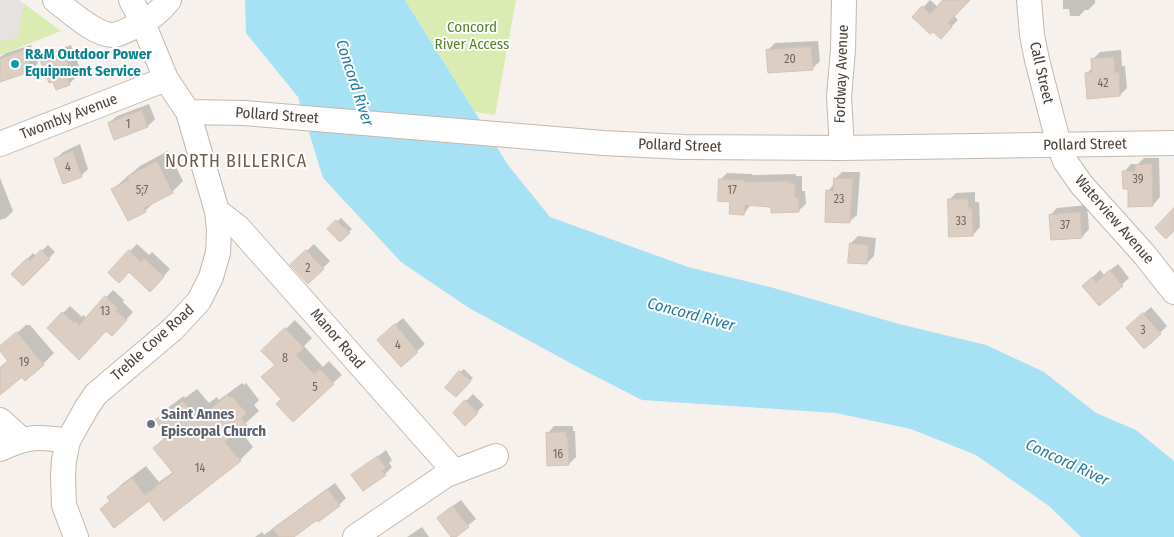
<!DOCTYPE html>
<style>
body{margin:0}
canvas{display:block;background:#f6f1ec}
</style>
<canvas width="1174" height="537"></canvas>
<script>
const g = document.querySelector('canvas').getContext('2d');
g.lineJoin = 'round';
function fillPath(path, color) { g.fillStyle = color; g.fill(path, 'evenodd'); }
function stroke(path, color, width, dash) { g.strokeStyle = color; g.lineWidth = width; g.lineCap = dash ? 'butt' : 'round'; g.setLineDash(dash || []); g.stroke(path); }
function drawText(font, color, halo, rows, align = 'center') {
  g.font = font + ' "Fira Sans Condensed",sans-serif'; g.lineWidth = 4; g.setLineDash([]); g.textBaseline = 'middle'; g.strokeStyle = halo; g.fillStyle = color; for (const [text, x, y, turn = 0] of rows) {
    g.save(); g.translate(x, y); g.rotate((+turn || 0) * Math.PI / 180); g.textAlign = isNaN(turn) ? turn : align; if (halo) g.strokeText(text, 0, 0); g.fillText(text, 0, 0); g.restore();
  }
}
const green = new Path2D(`
 M0 0H19L61 31 0 55Z
 M405 0H516L495 115 475 112Z`);
const parking = new Path2D(`
 M0 0H19L24 4 18 38 0 41Z`);
const water = new Path2D(`
 M245 0H405L508 165 550 217 688 267 770 287 899 324 986 345 1044 372 1096 413 1136 430 1174 461V537H1081L1049 506 976 455 911 429 836 413 642 400 587 372 469 308 401 262 323 178 298 97 246 33Z`);
const shadow = new Path2D(`
 M930 0 938 7 945 0H968L954 16 958 20 941 37 914 17Z
 M1063 0H1095V3L1088 10H1085L1079 16H1070L1069 9H1063Z
 M818 41 820 61 813 68 767 51 775 43Z
 M31 45 38 63 32 70 0 80V57L6 53Z
 M71 45 79 66 75 70 77 76 70 83 56 89 42 60 49 53Z
 M1121 50 1122 66H1125L1127 88 1120 95 1087 73 1093 67V59L1100 52Z
 M149 104 155 119 148 126 115 138 109 123 117 116Z
 M80 144 88 169 81 176 56 159 63 152Z
 M168 151 183 181 172 192 155 201 145 211 113 189 140 166Z
 M1144 158H1159L1160 197 1153 205 1129 188 1124 172 1131 164H1138Z
 M842 172H860L857 215 849 222 828 191 834 184 835 179Z
 M727 173 752 174V175L796 174V176H802V191H805L806 204 798 211 751 204 744 214 731 201 720 180Z
 M0 178 13 211 6 218 0 220Z
 M975 192V202H979L980 227 973 235 949 200 956 193Z
 M1087 205 1089 229 1082 237 1050 215 1057 208Z
 M341 218 352 229 340 240 329 229Z
 M858 236 876 238 874 256 867 263 851 243Z
 M137 244 149 255 152 252 170 269 158 283 129 271 130 251Z
 M314 244 330 261 323 268 292 265Z
 M48 245 55 252 23 285 13 274 33 253 36 256Z
 M1118 264 1129 278 1100 305 1091 279 1100 270 1104 275Z
 M113 290 124 300 123 302 133 312 119 328 106 330 48 328 70 306 82 317 83 315 87 318Z
 M1151 307 1167 326 1160 333 1135 321Z
 M403 318 425 344 401 365 386 332Z
 M295 320 312 338 304 346 323 367 329 361 342 375 333 383 283 398 276 365 263 351Z
 M26 325H30L54 353 43 364 22 375 0 392V367L9 360 0 348Z
 M464 369 473 378 456 396 460 372Z
 M242 383 244 385 246 383 259 400 254 405 259 411 239 429 253 447 240 460 149 499 102 509 111 500 109 497 122 484 146 466 159 482 173 472 154 448 168 434 157 420 170 406 184 396 185 398 197 389 209 403 217 397 219 400Z
 M473 394 484 405 465 424 454 413Z
 M554 426H573V431H575L576 457 569 464 547 434Z
 M386 450 392 460 389 463 392 467 385 474 353 476Z
 M335 483 346 498 339 505 317 518 292 537H255L262 532 264 535Z
 M461 500 476 519 453 537 446 511Z
 M422 527 429 537H407Z`);
const building = new Path2D(`
 M943 0H970L948 23 952 27 941 39 933 32 930 34 912 17 922 6 930 14Z
 M800 47H811L813 70 768 73 766 50Z
 M25 50 32 71 0 82V59Z
 M63 51 72 74 67 76 70 85 56 90 53 82 49 83 40 60Z
 M1114 57 1115 73 1119 72 1120 96 1087 99 1085 73 1092 72 1091 59Z
 M142 110 148 127 114 140 108 123Z
 M73 151 82 177 63 184 54 159Z
 M157 161 173 193 144 208 146 212 128 221 111 189 129 180 127 177Z
 M1152 164 1153 206 1128 207V189H1123L1122 171H1135V165Z
 M834 178 853 179 850 223 825 222 826 190 833 191Z
 M719 179 745 180V182L789 181V183H795V198H799V212L771 213V207L745 205 744 215 729 214 730 202 718 201Z
 M948 199H968L969 209 972 208 973 236 949 237Z
 M1174 208V231L1166 239 1155 228Z
 M1080 212 1082 238 1051 240 1049 215Z
 M336 220 350 233 340 242 327 229Z
 M850 243 869 245 867 264 848 263Z
 M41 250 50 259 23 286 11 274 27 258 30 261Z
 M129 250 141 262 144 258 164 277 150 292 129 272 119 283 108 273Z
 M306 250 324 269 308 284 290 265Z
 M1110 270 1123 286 1099 306 1082 286 1092 277 1096 282Z
 M105 296 118 308 116 310 127 320 112 336 106 331 79 360 47 328 62 312 74 323 75 321 79 325Z
 M1143 313 1161 334 1144 349 1126 328Z
 M395 324 418 352 401 367 377 340Z
 M285 328 304 348 296 355 314 374 320 369 334 384 293 422 276 404 281 399 261 377 275 365 261 351Z
 M17 332 44 365 25 381 22 377 0 395V368L8 361 0 351V346Z
 M459 371 471 381 456 397 445 388Z
 M228 395 230 398 232 396 247 414 241 418 247 425 225 442 241 461 164 521 149 501 114 528 100 509 110 501 107 497 132 478 145 495 173 473 153 448 168 436 155 420 170 408 171 410 183 401 195 416 203 409 206 412Z
 M465 400 478 413 465 426 453 413Z
 M566 432 567 438H568L569 465 547 466 546 433Z
 M378 456 386 468 382 471 386 475 363 491 351 475Z
 M328 489 340 506 318 522 317 520 294 537H279L273 529Z
 M453 506 469 527 456 537H451L437 518Z`);
const minor = new Path2D(`
 M55 0C69 11 96 36 114 35 121 34 129 29 136 26 149 20 160 12 169 0
 M1029 0 1032 35 1037 60 1059 145 1065 161 1081 184 1144 254 1174 292
 M188 112 244 113 603 143 684 147 842 148 1174 143
 M0 144 166 79
 M842 148 839 97 843 50 844 0
 M217 211 238 227 454 471
 M0 420 21 439
 M0 449C27 436 39 436 68 441
 M76 537 64 505 63 476 64 460 68 441 87 407 96 394 173 329 199 301 211 277 218 253 219 230 217 211 188 112 166 79 143 23 131 0
 M355 537 446 475 496 456`);
const markers = [
 [15,64,5,"#0f9aa8"],
 [151,424,5,"#6b7280"]
];
const numberNames = [
 ["20",790,60],
 ["42",1103,84],
 ["1",128,125],
 ["4",68,168],
 ["39",1138,180],
 ["5;7",142,191],
 ["17",732,191],
 ["23",839,200],
 ["33",961,222],
 ["37",1065,226],
 ["2",308,269],
 ["13",105,312],
 ["3",1143,331],
 ["4",398,346],
 ["8",285,359],
 ["19",24,363],
 ["5",315,388],
 ["16",558,455],
 ["14",200,469]
];
const parkNames = [
 ["Concord",472,28],
 ["River Access",472,45]
];
const cultureNames = [
 ["R&M Outdoor Power",25,55],
 ["Equipment Service",25,72]
];
const streetNames = [
 ["Call Street",1041,73,77],
 ["Fordway Avenue",842,74,-88],
 ["Pollard Street",277,116,4],
 ["Twombly Avenue",69,117,-21],
 ["Pollard Street",1085,145,-1],
 ["Pollard Street",680,146,2],
 ["Waterview Avenue",1114,220,49],
 ["Manor Road",337,339,49],
 ["Treble Cove Road",153,343,-42]
];
const worshipNames = [
 ["Saint Annes",161,415],
 ["Episcopal Church",161,432]
];
const waterNames = [
 ["Concord River",354,83,72],
 ["Concord River",691,315,15],
 ["Concord River",1067,463,25]
];
const quarterNames = [
 ["NORTH BILLERICA",236,162]
];
fillPath(green, '#dbecb3');
fillPath(parking, '#e5e2e0');
fillPath(water, '#a7e1f4');
fillPath(shadow, '#0003');
fillPath(building, '#dccec3');
stroke(building, '#d4c2b3', 1);
stroke(minor, '#c3b8ad', 26);
stroke(minor, '#fff', 24);
for (const [x, y, r, color] of markers) { const dot = new Path2D(); dot.arc(x, y, r, 0, 2 * Math.PI); g.fillStyle = color; g.fill(dot); stroke(dot, '#fff', 2); }
drawText('12px', '#70645b', null, numberNames);
drawText('15px', '#578227', '#fff', parkNames);
drawText('bold 15px', '#0d838f', '#fff', cultureNames, 'left');
drawText('15px', '#4c4138', '#fff', streetNames);
drawText('bold 15px', '#5b616d', '#fff', worshipNames, 'left');
drawText('italic 16px', '#267c9b', '#fff', waterNames);
g.letterSpacing = '1px';
drawText('18px', '#6f5d4f', '#fff', quarterNames);
g.letterSpacing = '0px';
</script>
